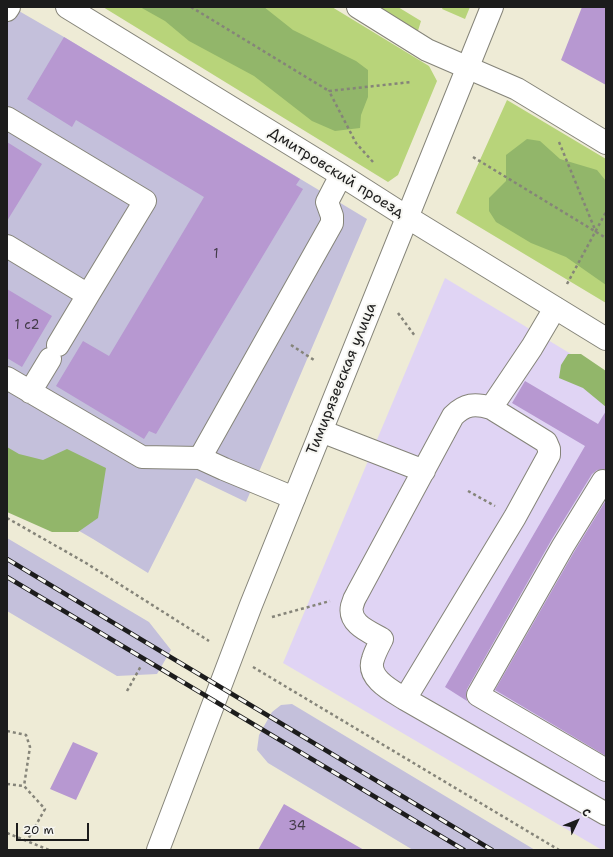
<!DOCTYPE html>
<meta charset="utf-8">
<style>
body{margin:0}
#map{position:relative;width:613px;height:857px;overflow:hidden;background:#eeebd6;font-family:"Shantell Sans",sans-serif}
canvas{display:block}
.frame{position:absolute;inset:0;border:8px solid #1c1c1c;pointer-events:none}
.north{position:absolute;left:557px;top:801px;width:40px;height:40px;-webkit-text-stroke:3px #f6f6f2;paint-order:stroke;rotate:47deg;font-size:11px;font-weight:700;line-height:16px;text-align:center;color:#1c1c1c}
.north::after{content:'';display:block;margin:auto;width:14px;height:18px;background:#1c1c1c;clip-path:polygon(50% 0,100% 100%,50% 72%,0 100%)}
.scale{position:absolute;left:16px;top:823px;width:73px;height:18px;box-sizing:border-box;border:2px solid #1c1c1c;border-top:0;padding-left:5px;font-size:12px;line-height:14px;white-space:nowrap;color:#1c1c1c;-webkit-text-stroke:3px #f6f6f2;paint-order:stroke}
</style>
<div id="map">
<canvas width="613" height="857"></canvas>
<div class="frame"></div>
<div class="north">С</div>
<div class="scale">20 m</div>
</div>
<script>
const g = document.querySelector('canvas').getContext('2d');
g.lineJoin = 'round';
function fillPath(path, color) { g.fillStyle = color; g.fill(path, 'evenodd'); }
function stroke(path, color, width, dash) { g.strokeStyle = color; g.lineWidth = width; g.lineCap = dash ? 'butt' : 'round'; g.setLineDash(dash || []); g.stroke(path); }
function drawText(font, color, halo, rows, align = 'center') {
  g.font = font + ' "Shantell Sans",sans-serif'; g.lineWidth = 4; g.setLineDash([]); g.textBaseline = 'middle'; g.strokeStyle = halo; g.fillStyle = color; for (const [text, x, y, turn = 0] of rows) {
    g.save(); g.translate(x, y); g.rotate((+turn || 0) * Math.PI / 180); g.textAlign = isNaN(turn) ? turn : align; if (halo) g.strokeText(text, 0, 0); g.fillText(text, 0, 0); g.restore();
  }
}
const built = new Path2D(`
 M445 278 606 375V850H602L283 663Z`);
const industrial = new Path2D(`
 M7 7H12L64 37 367 219 246 502 196 478 148 573 93 539 7 489Z
 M7 538 149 622 171 650 157 674 117 676 7 611Z
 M292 704 535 850H413L268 763 257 750 259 735 272 712 281 705Z`);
const green = new Path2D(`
 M103 7H332L429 66 437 81 398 175 388 182Z
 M373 7H398L421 21 417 34Z
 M443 7H470L465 19 442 9Z
 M507 100 606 159V303L456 213Z`);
const forest = new Path2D(`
 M140 7H264L293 30 356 61 368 70V97L361 115 360 128 335 131 312 121 254 76 189 41 165 21Z
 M527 139 540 141 560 159 597 170 606 181V285L566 257 531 243 496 222 489 211V198L506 181V155Z
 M568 354H581L606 371V407L583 388 559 378 561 365Z
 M7 447 19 454 43 460 67 449 106 468 98 518 78 532H52L7 512Z`);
const building = new Path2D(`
 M582 7H606V85L561 60Z
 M64 37 300 179 296 185 303 189 156 434 149 431 144 439 56 386 83 341 109 356 204 197 76 120 72 127 27 99Z
 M7 142 42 164 7 221Z
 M7 289 52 316 22 367 7 358Z
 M525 381 598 424 606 411V469L597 470 592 474 552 539 467 689 466 695 467 701 445 687 585 446 512 403Z
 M606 500V756L495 690 574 552Z
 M73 742 98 753 76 800 50 789Z
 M284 804 364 850H258Z`);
const path = new Path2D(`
 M191 7 329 91
 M559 142 596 232
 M473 157 606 238
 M373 162 356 143 329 91 411 82
 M567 284 606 212
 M398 313 415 336
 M291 345 314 360
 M468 491 495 506
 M7 518 86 563 209 641
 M272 617 330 601
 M253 667 559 850
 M127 691 141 666
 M7 731 26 735 30 747 24 786
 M7 784 24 786 45 809 27 841
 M7 833 49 850`);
const minor = new Path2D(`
 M67 7 341 175 407 217
 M358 7 427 50 517 89 606 143
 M7 10 9 7
 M7 118 145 201 88 295 7 246
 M58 345 88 295
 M7 378 142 457 200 458 332 223V216L327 202 341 175
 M30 392 50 359
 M491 408 532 347 555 308
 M321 431 424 471
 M200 458 224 469 294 498
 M603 481 563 546 478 695 606 770
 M405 699 515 517 549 455V449L546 442 491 408C475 403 465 404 453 416L357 594C355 597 353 602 352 606 348 624 370 632 382 639 379 645 375 652 373 659 366 678 392 691 405 699L606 814`);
const major = new Path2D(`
 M407 217 606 339
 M158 850 251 605 492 7`);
const rail = new Path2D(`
 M7 559 492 850
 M7 577 464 850`);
const numberNames = [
 ["1",216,255],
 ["1 с2",27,326],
 ["34",297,827]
];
const streetNames = [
 ["Дмитровский проезд",336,173,32],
 ["Тимирязевская улица",342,379,-68]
];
fillPath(built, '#e0d4f4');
fillPath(industrial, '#c4c0db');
fillPath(green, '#b8d47a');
fillPath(forest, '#92b66a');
fillPath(building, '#b798d1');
stroke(minor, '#858479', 24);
stroke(major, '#858479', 24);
stroke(path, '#858479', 2.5, [3, 3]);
stroke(minor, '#fff', 22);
stroke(major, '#fff', 22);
stroke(rail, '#1c1c1c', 4.5);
stroke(rail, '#f6f6f2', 3, [9]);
drawText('13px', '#433b49', null, numberNames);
drawText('15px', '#1c1c1c', '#f6f6f2', streetNames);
</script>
